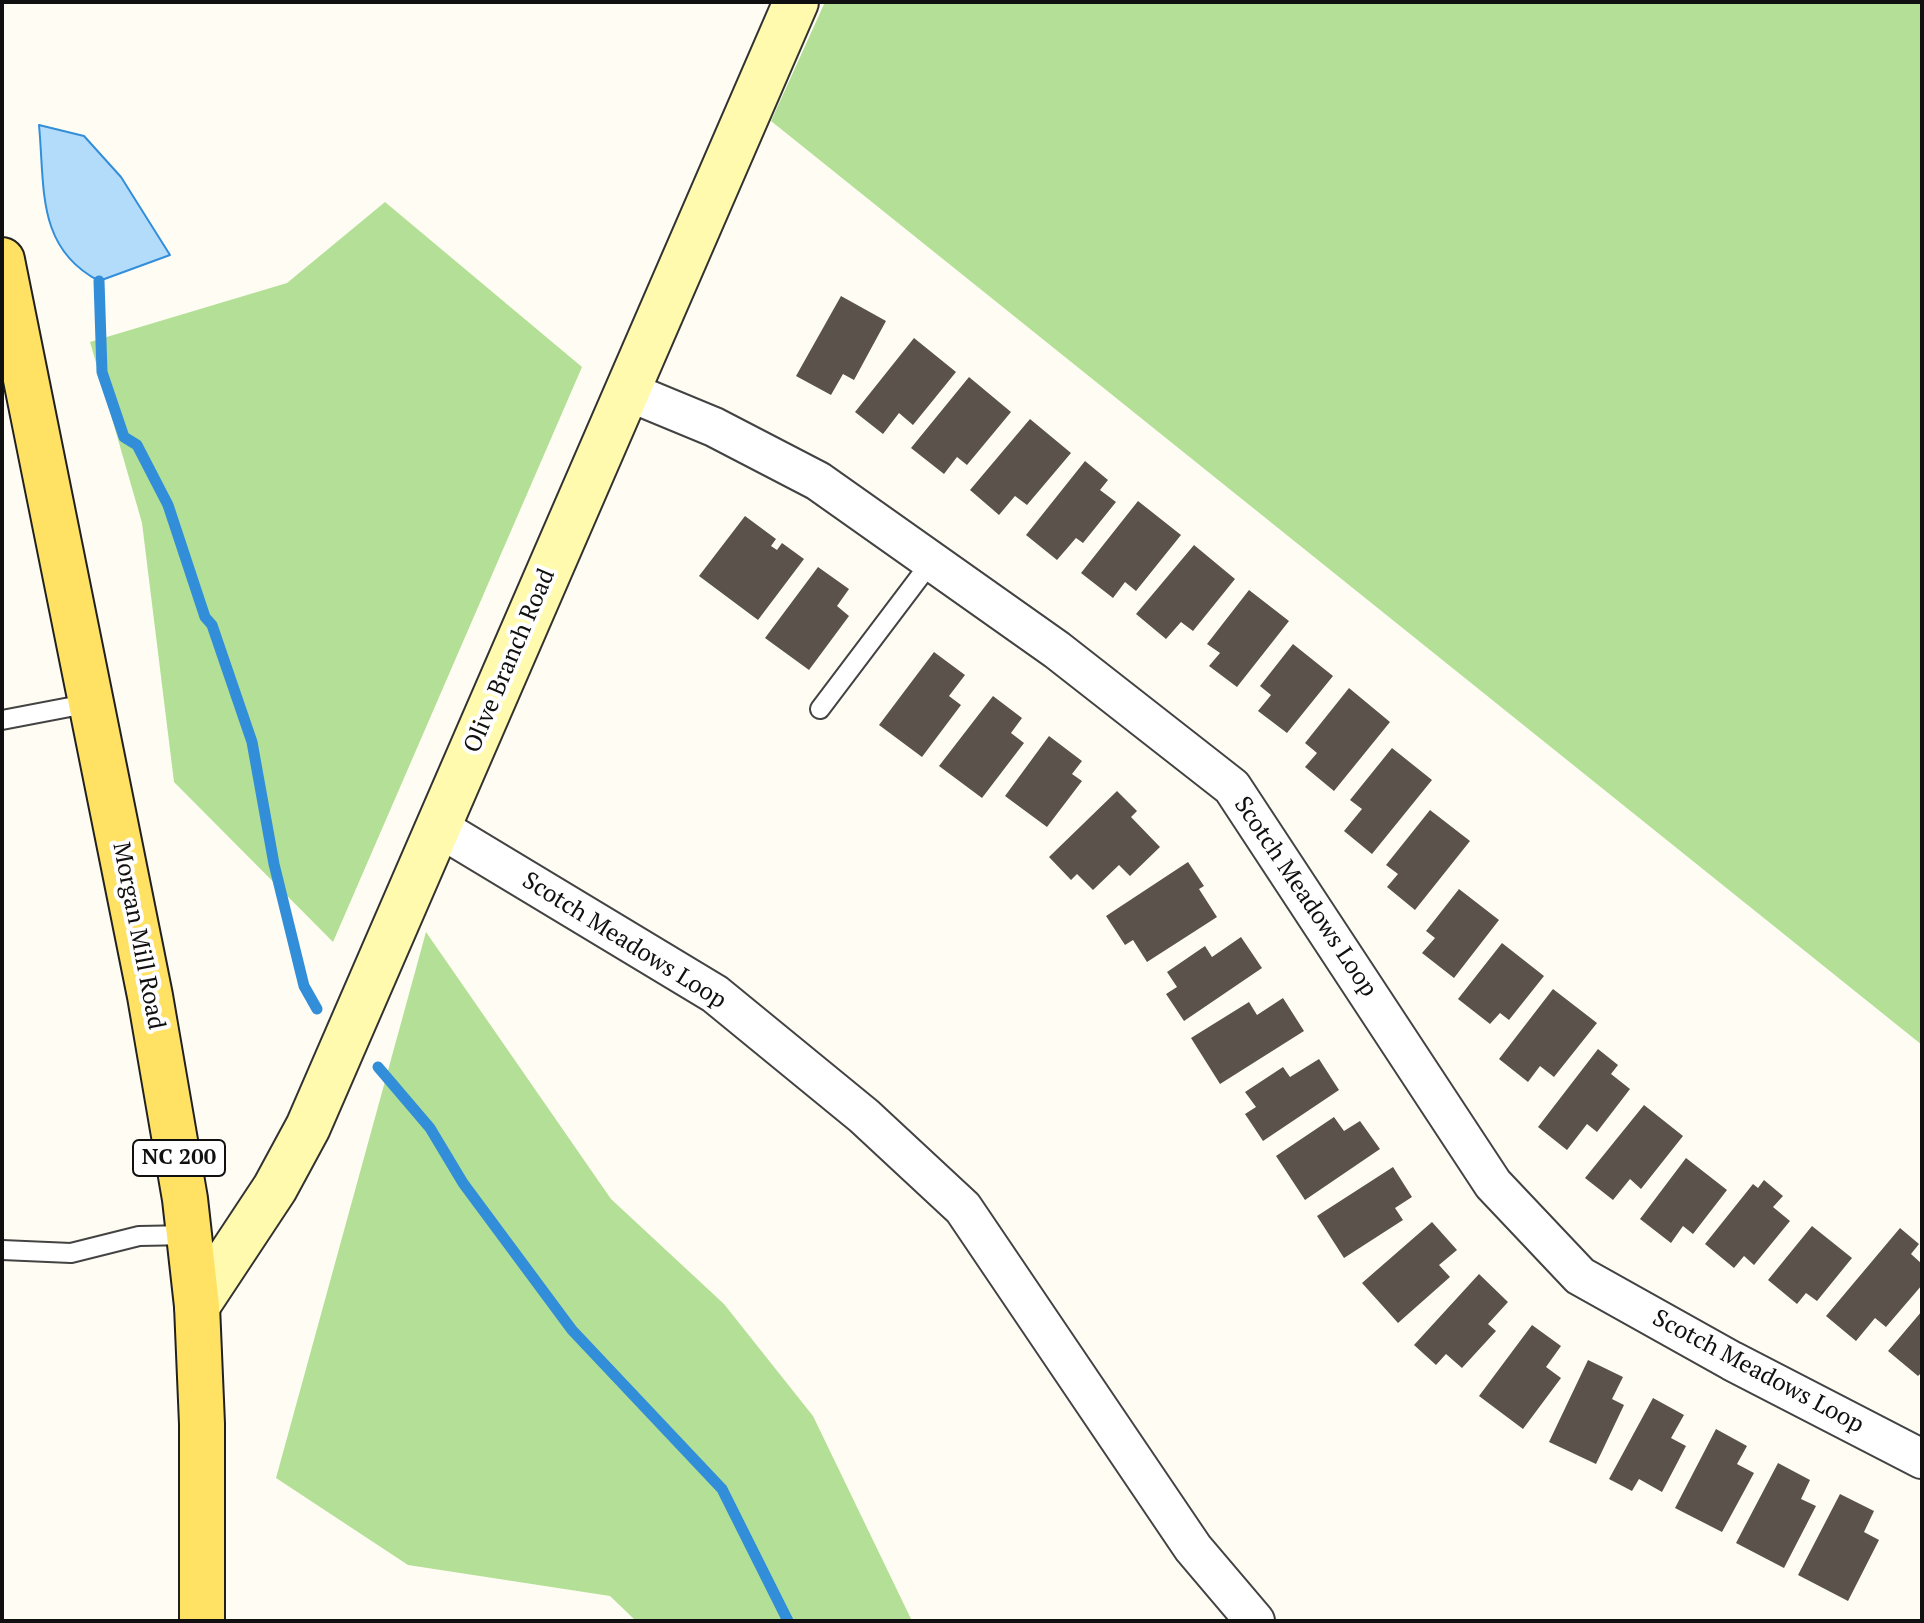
<!DOCTYPE html>
<style>
body{margin:0}
#map{position:relative;width:1924px;height:1623px;overflow:hidden;background:#fffdf3;font-family:"PT Serif",serif}
canvas{display:block}
.frame{position:absolute;inset:0;border:4px solid #101010;pointer-events:none}
</style>
<div id="map">
<canvas width="1924" height="1623"></canvas>
<div class="frame"></div>
</div>
<script>
const g = document.querySelector('canvas').getContext('2d');
g.lineJoin = 'round';
function fillPath(path, color) { g.fillStyle = color; g.fill(path, 'evenodd'); }
function stroke(path, color, width, dash) { g.strokeStyle = color; g.lineWidth = width; g.lineCap = dash ? 'butt' : 'round'; g.setLineDash(dash || []); g.stroke(path); }
function drawText(font, color, halo, rows, align = 'center') {
  g.font = font + ' "PT Serif",serif'; g.lineWidth = 8; g.setLineDash([]); g.textBaseline = 'middle'; g.strokeStyle = halo; g.fillStyle = color; for (const [text, x, y, turn = 0] of rows) {
    g.save(); g.translate(x, y); g.rotate((+turn || 0) * Math.PI / 180); g.textAlign = isNaN(turn) ? turn : align; if (halo) g.strokeText(text, 0, 0); g.fillText(text, 0, 0); g.restore();
  }
}
const forest = new Path2D(`
 M825 2H1922V1045L771 121Z
 M385 202 582 367 333 942 174 782 142 523 90 342 287 283Z
 M426 932 611 1199 724 1304 813 1416 912 1621H636L610 1596 408 1565 276 1478Z`);
const water = new Path2D(`
 M39 125 84 136 121 177 170 255 99 281C36 248 45 188 39 125Z`);
const stream = new Path2D(`
 M99 281 102 372 124 437 137 445 168 505 205 617 212 625 252 742 274 864 304 986 317 1009
 M378 1067 430 1128 463 1183 572 1330 722 1489 788 1621`);
const building = new Path2D(`
 M841 296 886 321 854 380 843 374 831 395 796 376Z
 M914 338 956 372 913 425 899 413 883 434 855 412Z
 M969 377 1011 412 967 465 957 457 944 474 911 448Z
 M1030 419 1071 453 1027 505 1015 496 999 515 970 490Z
 M1085 461 1108 480 1100 490 1116 502 1083 543 1076 538 1057 560 1026 535Z
 M1138 501 1181 535 1136 591 1125 582 1113 598 1081 573Z
 M745 516 776 539 771 546 777 550 782 543 804 559 758 620 699 576Z
 M1194 545 1235 579 1193 631 1181 622 1166 639 1136 614Z
 M818 567 849 589 837 606 849 616 809 670 765 638Z
 M1249 590 1289 621 1237 687 1209 666 1220 653 1207 644Z
 M1293 644 1333 676 1287 733 1258 711 1271 695 1260 686Z
 M934 652 965 675 949 696 961 705 922 757 879 725Z
 M1349 688 1390 722 1334 791 1305 767 1317 753 1305 743Z
 M993 696 1022 718 1011 733 1024 743 982 798 939 766Z
 M1049 736 1082 761 1072 774 1082 781 1047 827 1005 796Z
 M1392 748 1432 780 1372 854 1344 831 1362 809 1350 800Z
 M1117 791 1137 811 1131 817 1160 847 1130 876 1119 865 1093 890 1077 874 1071 880 1049 857Z
 M1430 810 1470 841 1415 910 1387 887 1398 874 1386 865Z
 M1188 862 1204 886 1199 889 1217 917 1147 962 1133 940 1125 945 1106 916Z
 M1459 889 1499 920 1454 978 1422 953 1435 938 1426 931Z
 M1241 937 1262 968 1184 1021 1166 994 1177 987 1167 972 1205 946 1212 957Z
 M1502 943 1544 976 1509 1020 1500 1013 1490 1024 1458 999Z
 M1553 989 1597 1023 1554 1077 1540 1066 1528 1082 1499 1059Z
 M1283 998 1304 1031 1220 1084 1191 1038 1249 1002 1257 1015Z
 M1598 1049 1618 1065 1611 1074 1630 1089 1597 1132 1587 1124 1567 1150 1538 1127Z
 M1319 1059 1339 1090 1263 1141 1245 1114 1256 1107 1245 1092 1283 1067 1290 1077Z
 M1644 1105 1683 1136 1641 1189 1630 1179 1613 1200 1585 1178Z
 M1334 1117 1344 1131 1360 1121 1380 1149 1305 1200 1276 1156Z
 M1686 1158 1727 1190 1693 1234 1683 1226 1671 1243 1640 1219Z
 M1393 1167 1412 1197 1395 1208 1403 1220 1344 1258 1317 1216Z
 M1764 1180 1783 1196 1773 1207 1790 1221 1754 1265 1744 1256 1734 1268 1705 1244 1753 1184 1758 1188Z
 M1432 1222 1457 1250 1439 1265 1450 1277 1398 1323 1362 1283Z
 M1812 1226 1852 1258 1817 1301 1806 1293 1797 1304 1768 1280Z
 M1900 1228 1919 1244 1911 1254 1922 1264V1285L1886 1327 1875 1318 1856 1341 1826 1316Z
 M1479 1274 1508 1302 1488 1324 1496 1331 1462 1368 1446 1354 1436 1365 1414 1345Z
 M1922 1311V1372L1918 1376 1888 1351Z
 M1532 1325 1561 1346 1546 1367 1561 1378 1523 1429 1479 1396Z
 M1588 1360 1623 1377 1612 1399 1624 1405 1596 1464 1549 1442Z
 M1653 1398 1684 1415 1671 1438 1686 1446 1662 1492 1639 1479 1632 1491 1609 1479Z
 M1716 1429 1747 1446 1737 1464 1754 1473 1722 1532 1675 1508Z
 M1778 1463 1810 1480 1801 1499 1816 1506 1784 1568 1736 1543Z
 M1840 1494 1874 1511 1864 1532 1879 1540 1848 1601 1798 1575Z`);
const lane = new Path2D(`
 M820 709 931 562
 M2 720 91 703
 M2 1250 71 1253 139 1236 189 1235`);
const street = new Path2D(`
 M627 391 714 427 818 481 1057 650 1232 787 1493 1184 1580 1276 1732 1361 1922 1459
 M438 827 715 994 864 1116 963 1208 1193 1548 1255 1621`);
const secondary = new Path2D(`
 M197 1306 275 1188 308 1127 796 2`);
const primary = new Path2D(`
 M2 260 150 996 185 1199 197 1306 202 1424V1621`);
const shields = [
 [179,1158,92]
];
const shieldNames = [
 ["NC 200",179,1158]
];
const streetNames = [
 ["Olive Branch Road",510,661,-67],
 ["Scotch Meadows Loop",1305,897,56],
 ["Morgan Mill Road",138,936,79],
 ["Scotch Meadows Loop",624,941,32],
 ["Scotch Meadows Loop",1758,1372,28]
];
fillPath(forest, '#b3e096');
fillPath(water, '#b3dcfb');
stroke(water, '#338ed9', 2);
stroke(stream, '#338ed9', 11);
fillPath(building, '#5a524b');
stroke(lane, '#434343', 22);
stroke(street, '#434343', 42);
stroke(secondary, '#323232', 48);
stroke(primary, '#212121', 48);
stroke(lane, '#fff', 18);
stroke(street, '#fff', 38);
stroke(secondary, '#fffaae', 44);
stroke(primary, '#ffe263', 44);
for (const [x, y, w] of shields) { const box = new Path2D(); box.roundRect(x - w / 2, y - 18, w, 36, 6); g.fillStyle = '#fff'; g.fill(box); stroke(box, '#101010', 2); }
drawText('bold 22px', '#101010', null, shieldNames);
drawText('24px', '#101010', '#fff', streetNames);
</script>
